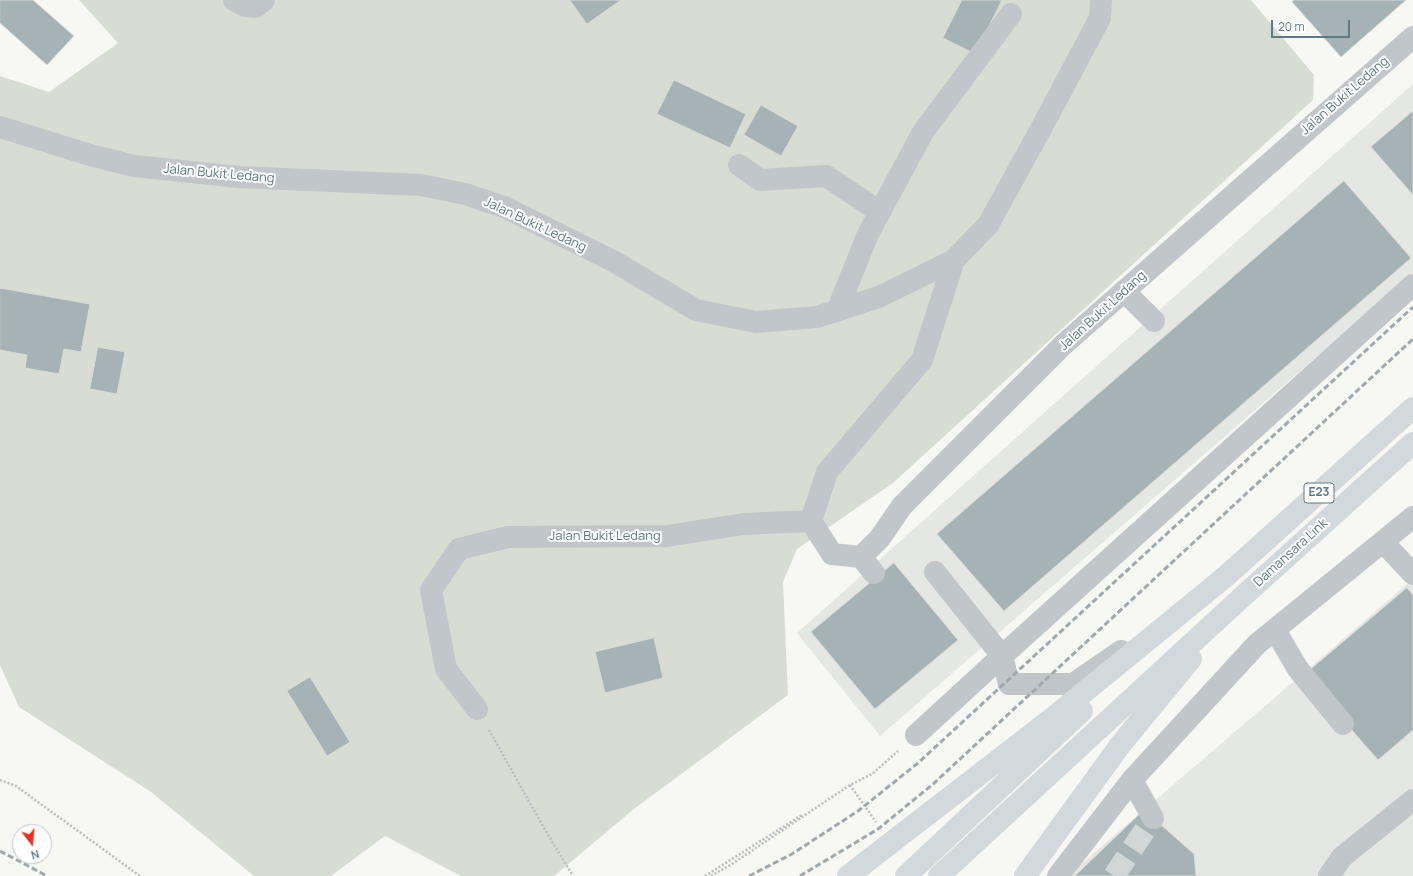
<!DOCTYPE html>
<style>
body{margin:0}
#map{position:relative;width:1413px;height:876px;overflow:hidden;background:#f7f7f4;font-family:Manrope,sans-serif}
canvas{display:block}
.north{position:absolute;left:12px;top:824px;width:40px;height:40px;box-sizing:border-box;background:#fff;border:1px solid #bfc9cd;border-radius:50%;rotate:164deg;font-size:11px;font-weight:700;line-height:16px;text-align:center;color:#607881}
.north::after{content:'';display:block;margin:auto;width:14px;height:18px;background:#f12e1a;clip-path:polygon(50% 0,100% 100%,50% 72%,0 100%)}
.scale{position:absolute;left:1271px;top:20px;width:79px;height:18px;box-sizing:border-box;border:2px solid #607881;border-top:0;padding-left:5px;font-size:12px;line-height:14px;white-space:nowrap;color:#607881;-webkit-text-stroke:3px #fff;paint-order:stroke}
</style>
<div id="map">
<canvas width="1413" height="876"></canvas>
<div class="north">N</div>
<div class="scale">20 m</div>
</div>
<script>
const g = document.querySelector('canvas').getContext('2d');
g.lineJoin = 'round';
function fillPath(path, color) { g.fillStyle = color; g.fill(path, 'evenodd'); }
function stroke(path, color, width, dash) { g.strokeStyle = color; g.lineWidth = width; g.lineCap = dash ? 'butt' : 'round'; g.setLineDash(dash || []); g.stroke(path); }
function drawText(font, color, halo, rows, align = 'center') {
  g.font = font + ' Manrope,sans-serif'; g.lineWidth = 4; g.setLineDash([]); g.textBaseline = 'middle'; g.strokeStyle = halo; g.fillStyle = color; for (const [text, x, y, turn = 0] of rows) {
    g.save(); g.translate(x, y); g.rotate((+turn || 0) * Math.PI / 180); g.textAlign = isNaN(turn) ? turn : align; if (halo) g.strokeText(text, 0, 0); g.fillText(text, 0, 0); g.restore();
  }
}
const built = new Path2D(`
 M1413 84V273L880 736 797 633Z
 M1413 579V876H1067Z`);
const green = new Path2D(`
 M79 0H1251L1314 75 1313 100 893 483 797 549 783 582 788 695 634 809 554 876H461L385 836 331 876H254L151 792 19 707 0 665V76L49 92 118 43Z`);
const building = new Path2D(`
 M0 0H33L74 36 47 65 0 23Z
 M570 0H621L587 24Z
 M962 0H1002L975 54 943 38Z
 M1294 0H1406L1341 57 1292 2Z
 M674 80 746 114 730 148 657 114Z
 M761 105 798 126 781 156 744 135Z
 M1413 111V195L1371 147Z
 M1344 181 1411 258 1004 611 937 534Z
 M0 288 90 304 81 352 64 349 59 374 25 368 27 355 0 350Z
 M98 347 125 352 117 394 90 389Z
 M894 563 958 640 875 709 811 632Z
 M1407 588 1413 595V730L1378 760 1304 675Z
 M654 638 663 678 605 693 595 652Z
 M310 677 350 742 327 756 287 691Z
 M1144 810 1194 854 1196 876H1075Z`);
const minorTunnel = new Path2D(`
 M1114 876 1153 818`);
const path = new Path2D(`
 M489 730 544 828 573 876
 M0 780 16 786 140 876
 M850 785 876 822
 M705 876 802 815
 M711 876 732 864 850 785 872 774 898 751`);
const minor = new Path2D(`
 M234 0 245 6 256 7 264 0
 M0 127 90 155 134 166 239 177 421 185 465 194 504 207 615 262 696 310 756 322 817 317 879 297 954 260 988 225 1043 125 1100 18 1101 0
 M739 165 760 180 826 176 880 212
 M1124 291 1154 321
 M837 311 868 234 923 132 1011 14
 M811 521 827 472 922 360 954 260
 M1383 542 1413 574
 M861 557 874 573
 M1275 630 1298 669 1343 724
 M1121 651 1073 684H1009L1002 656 1413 285
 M477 709 446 669 431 590 459 549 508 537 667 536 744 524 811 521 832 554 861 557 880 538 902 506 1063 345 1413 37
 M916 735 1002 656 935 572
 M1132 780 1153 818
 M1058 876 1132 780 1257 644 1413 517
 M1329 876 1342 857 1413 800`);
const major = new Path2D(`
 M848 876 1050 720 1225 577
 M906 876 1082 711
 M939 876 1241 598
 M1025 876 1121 744 1191 659`);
const highway = new Path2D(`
 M1225 577 1413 408
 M1241 598 1413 443`);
const rail = new Path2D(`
 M0 851 47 876
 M749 876 792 854 858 811 918 763 1413 307
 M800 876 878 829 932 785 1413 339`);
const shields = [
 [1319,493,30]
];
const shieldNames = [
 ["E23",1319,493]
];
const streetNames = [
 ["Jalan Bukit Ledang",1345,96,-41],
 ["Jalan Bukit Ledang",219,174,5],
 ["Jalan Bukit Ledang",535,225,25],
 ["Jalan Bukit Ledang",1103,311,-42],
 ["Jalan Bukit Ledang",605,536],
 ["Damansara Link",1291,553,-42]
];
fillPath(built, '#e5e7e5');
fillPath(green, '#d8ddd3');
fillPath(building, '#a6b3b6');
stroke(building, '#d9d9d6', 1);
stroke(minorTunnel, '#d1d7d7', 22, [22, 11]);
stroke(path, '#b8bdbf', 2.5, [2, 2]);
stroke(minor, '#c0c6c9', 22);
stroke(major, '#d2d9dc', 22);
stroke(highway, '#d2d9dc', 22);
stroke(rail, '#9fa9ad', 3, [6, 3]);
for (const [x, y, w] of shields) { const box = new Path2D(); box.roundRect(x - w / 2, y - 10, w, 20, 3); g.fillStyle = '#fff'; g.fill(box); stroke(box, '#607881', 1); }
drawText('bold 12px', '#607881', null, shieldNames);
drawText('13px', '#607881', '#fff', streetNames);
</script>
